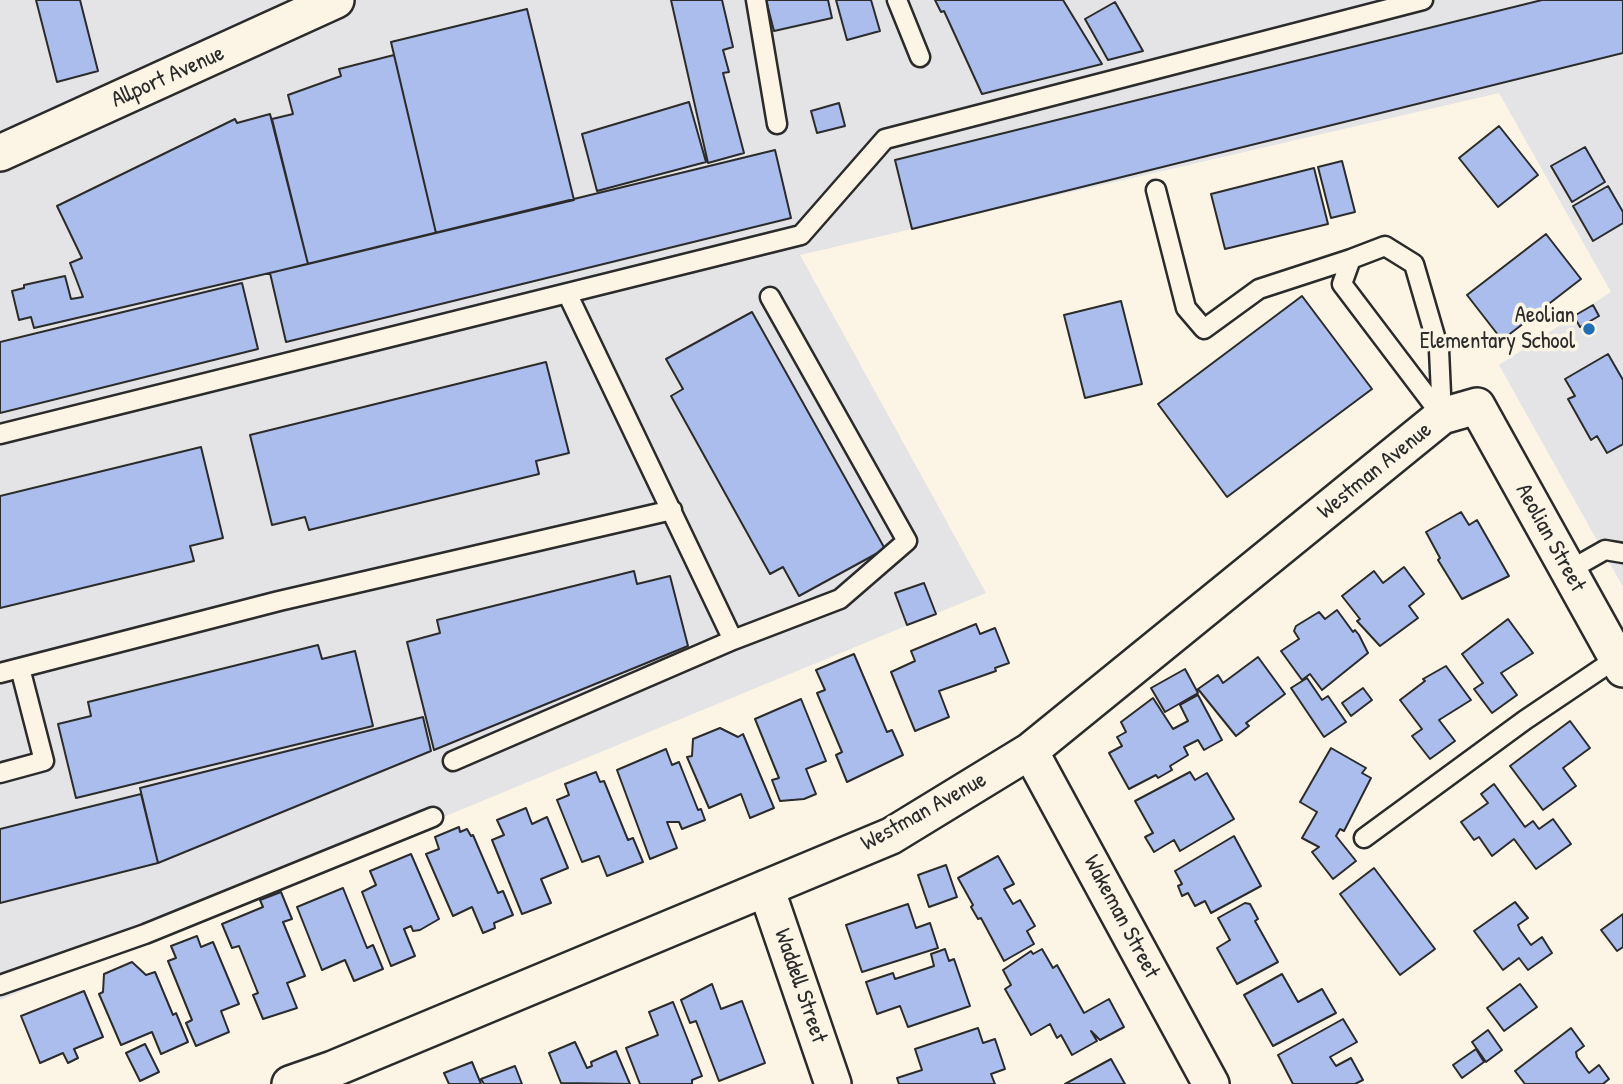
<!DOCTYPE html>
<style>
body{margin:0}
canvas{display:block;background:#fcf5e5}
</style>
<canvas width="1623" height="1084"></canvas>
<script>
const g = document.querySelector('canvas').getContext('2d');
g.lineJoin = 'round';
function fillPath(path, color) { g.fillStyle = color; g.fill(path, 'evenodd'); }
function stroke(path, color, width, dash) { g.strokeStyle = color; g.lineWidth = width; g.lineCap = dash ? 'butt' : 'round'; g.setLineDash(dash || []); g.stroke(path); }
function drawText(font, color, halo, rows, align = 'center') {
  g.font = font + ' "Patrick Hand",sans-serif'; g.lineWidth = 7; g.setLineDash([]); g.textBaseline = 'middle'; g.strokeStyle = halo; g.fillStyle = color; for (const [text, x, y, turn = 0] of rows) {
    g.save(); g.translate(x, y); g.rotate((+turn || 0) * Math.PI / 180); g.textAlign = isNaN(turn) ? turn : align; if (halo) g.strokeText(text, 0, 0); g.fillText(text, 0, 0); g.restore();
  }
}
const built = new Path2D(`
 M0 0H1623V587L1499 365 1611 292 1499 93 800 255 986 593 0 1000Z`);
const building = new Path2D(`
 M36 0H80L98 71 57 82Z
 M671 0H722L733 47 723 50 729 72 723 73 744 153 708 163Z
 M766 0H828L832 18 774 31Z
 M836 0H871L880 31 847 40Z
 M935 0H1063L1102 64 982 94 944 11 941 12Z
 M1542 0H1623V53L912 229 895 160Z
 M1115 2 1143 51 1108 60 1085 19Z
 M527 9 574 200 436 233 391 42Z
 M394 55 436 233 308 264 272 119 293 114 288 95 341 76 339 69Z
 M689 102 706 162 597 191 582 134Z
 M839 103 845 126 817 133 811 111Z
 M270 114 308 264 34 328 31 317 19 320 12 291 24 288V285L65 276 71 299 83 297 70 263 82 258 57 206 235 119 237 123Z
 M1499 126 1538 175 1498 207 1459 158Z
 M1585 147 1605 182 1572 202 1551 166Z
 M775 150 791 218 286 342 270 273Z
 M1342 161 1355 212 1331 218 1318 167Z
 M1314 168 1328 224 1225 249 1211 194Z
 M1608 186 1623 212V223L1593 241 1573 206Z
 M1546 234 1581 279 1502 340 1467 295Z
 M242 283 258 349 0 413V342Z
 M1302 296 1372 389 1227 497 1158 404Z
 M1121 301 1142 384 1085 398 1064 315Z
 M1593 305 1599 316 1580 327 1574 316Z
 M752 312 885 549 799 596 783 567 770 574 671 396 683 389 666 359Z
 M1608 354 1623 380V444L1607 453 1597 436 1591 440 1568 399 1575 396 1565 379Z
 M546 362 569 453 536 461 539 474 309 530 305 517 272 525 250 435Z
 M201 447 223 538 190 546 194 561 0 608V496Z
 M1461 512 1469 525 1477 520 1509 576 1462 599 1438 560 1440 558 1426 532Z
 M1404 567 1424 594 1409 606 1418 618 1380 646 1357 621 1360 619 1342 596 1374 571 1383 583Z
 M634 571 637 584 670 576 688 646 434 750 407 642 440 633 437 620Z
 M924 583 936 614 907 625 895 593Z
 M1337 610 1353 632 1355 630 1359 635 1368 653 1322 690 1310 674 1302 680 1281 651 1299 639 1294 631 1296 626 1319 612 1325 619Z
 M1508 619 1533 653 1501 673 1517 695 1492 713 1474 689 1483 683 1462 654Z
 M976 624 980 634 995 628 1009 663 995 668 996 671 939 691 949 717 915 731 891 672 915 661 911 651Z
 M318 645 322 659 355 651 373 726 76 798 58 724 91 716 88 702Z
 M854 654 887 732 892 730 903 755 847 782 836 755 842 752 817 693 825 690 816 670Z
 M1258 657 1285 694 1246 723 1249 726 1236 736 1198 689 1218 675 1223 683Z
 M1446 666 1471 700 1439 720 1455 741 1430 759 1412 736 1422 729 1400 700 1425 681 1423 679Z
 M1185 669 1198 693 1165 712 1151 688Z
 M1307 678 1322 700 1328 696 1346 722 1324 737 1291 688Z
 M1363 688 1372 700 1351 716 1342 703Z
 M1198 695 1222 740 1204 750 1198 740 1184 747 1188 755 1170 766 1172 770 1158 778 1156 775 1129 789 1109 753 1122 746 1117 737 1126 732 1121 722 1153 698 1173 729 1188 721 1180 705Z
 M801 699 826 761 806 769 816 794 804 799 780 801 772 780 779 778 755 719Z
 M423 717 431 751 158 863 140 788Z
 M1570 721 1590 748 1563 768 1576 786 1543 810 1510 766Z
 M720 728 738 737 743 734 774 808 750 818 741 794 709 808 687 757 692 756 693 739Z
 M1331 748 1366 768 1362 773 1371 778 1344 831 1340 829 1336 836 1356 861 1333 879 1312 852 1319 847 1302 838 1317 812 1300 802Z
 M666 749 672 765 679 762 698 810 701 809 705 820 682 829 679 822H667L677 848 650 859 617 770Z
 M596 772 600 782 604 781 628 840 633 838 643 862 607 876 599 856 582 862 557 800 569 795 565 784Z
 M1190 772 1195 780 1207 773 1234 819 1180 851 1174 840 1154 852 1145 837 1153 833 1135 801Z
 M1494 784 1525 827 1533 821 1539 829 1553 819 1571 844 1536 869 1514 839 1492 856 1479 837 1474 840 1461 822 1488 803 1481 794Z
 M141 794 158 863 0 903V829Z
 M526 808 532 824 547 817 568 868 541 879 551 903 522 914 492 840 504 835 497 820Z
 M459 827 460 832 467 829 471 836 473 835 498 893 503 891 513 915 494 923 495 928 483 933 472 907 453 916 426 854 439 849 435 837Z
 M1234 836 1261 886 1211 913 1205 901 1195 906 1188 893 1182 896 1178 886 1182 884 1175 871Z
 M411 854 439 919 420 930 413 931 411 926 404 929 415 956 391 966 362 892 376 885 370 871Z
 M998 856 1014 884 1004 889 1013 904 1020 900 1035 926 1027 931 1034 944 1004 961 981 918 978 919 971 907 973 905 958 878Z
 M946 865 957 897 929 907 918 875Z
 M1374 868 1435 949 1400 975 1340 894Z
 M343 888 367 948 373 945 383 969 354 981 345 960 322 970 297 907Z
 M281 892 292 919 283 922 305 976 287 983 297 1008 263 1019 253 995 258 993 239 946 232 948 222 924 263 907 260 900Z
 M1515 902 1528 918 1518 925 1520 930 1531 945 1542 937 1552 953 1528 970 1519 958 1503 970 1474 931Z
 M1245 903 1250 904 1258 919 1255 921 1278 962 1237 984 1217 948 1230 940 1218 918Z
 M908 904 916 928 930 923 938 948 862 972 846 925Z
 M1623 914V947L1617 951 1601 930Z
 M197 936 201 947 213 942 239 1004 221 1011 229 1032 196 1046 186 1023 192 1020 168 961 176 958 171 946Z
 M945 949 949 961 954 959 970 1006 908 1027 900 1006 877 1014 866 982 893 973 895 979 934 966 931 954Z
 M1042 949 1053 968 1057 965 1084 1013 1109 999 1124 1027 1100 1040 1091 1031 1097 1041 1072 1055 1061 1035 1057 1038 1050 1024 1031 1035 1005 989 1011 985 1003 970 1031 951 1033 954Z
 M132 962 146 975 155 972 173 1015 176 1013 188 1042 161 1054 152 1032 121 1045 99 994 103 992 104 974Z
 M1282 974 1298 1002 1322 989 1336 1013 1273 1046 1244 995Z
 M712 984 721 1009 742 1001 765 1063 719 1081 696 1021 690 1023 681 1000Z
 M1520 984 1537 1007 1504 1031 1487 1008Z
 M84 991 103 1037 74 1049 78 1058 68 1063 63 1053 40 1063 21 1016Z
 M673 1002 702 1076 692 1080V1084H640L626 1048 658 1035 649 1012Z
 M1343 1019 1357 1042 1330 1057 1336 1066 1351 1058 1363 1080 1355 1084H1293L1278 1055Z
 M978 1028 983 1043 995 1039 1005 1069 991 1074 995 1084H899L897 1078 922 1070 915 1049Z
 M1571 1028 1584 1046 1576 1052 1577 1057 1589 1073 1599 1065 1609 1079 1603 1084H1525L1515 1071Z
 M1488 1030 1502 1050 1486 1062 1472 1042Z
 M575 1042 587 1068 592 1066 591 1062 616 1051 630 1084 561 1083 549 1053Z
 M145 1044 159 1072 140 1081 126 1053Z
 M1476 1049 1484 1062 1462 1078 1453 1065Z
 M1111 1059 1125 1084H1065Z
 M472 1062 481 1084H449L444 1073Z
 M515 1066 522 1084H484L481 1079Z`);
const lane = new Path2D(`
 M756 0 777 124
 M897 0 920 57
 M1156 190 1186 308 1204 329 1259 289 1351 259
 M1385 246 1414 264 1439 350 1442 416 1342 284 1351 259Z
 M567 293 733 640
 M0 434 801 235 885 139 1423 0
 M1568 571 1605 550 1623 553
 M0 673 279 601 672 510
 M453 761 733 640 840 599 907 541 770 297
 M0 773 44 761 20 668
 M1364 838 1525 720 1617 658
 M0 985 145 934 433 817`);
const street = new Path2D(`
 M0 153 336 0
 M1030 751 1211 1084
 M766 888 833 1084
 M290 1084 333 1069 891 836 1030 751 1442 416 1477 406 1623 669`);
const markers = [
 [1589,329,7,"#1f6fb2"]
];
const streetNames = [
 ["Allport Avenue",168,77,-24],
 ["Westman Avenue",1375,471,-39],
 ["Aeolian Street",1550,538,61],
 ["Westman Avenue",924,812,-29],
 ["Wakeman Street",1121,917,62],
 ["Waddell Street",800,986,71]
];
const poiNames = [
 ["Aeolian",1575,316],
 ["Elementary School",1575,342]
];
fillPath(built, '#e4e4e7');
fillPath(building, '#abbdec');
stroke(building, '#2b2b2b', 2);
stroke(lane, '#2b2b2b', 23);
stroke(street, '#2b2b2b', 40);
stroke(lane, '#fcf5e5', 18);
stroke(street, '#fcf5e5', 35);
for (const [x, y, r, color] of markers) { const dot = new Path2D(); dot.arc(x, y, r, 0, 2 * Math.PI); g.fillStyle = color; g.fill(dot); stroke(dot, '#fcf5e5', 2.5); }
drawText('23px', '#2b2b2b', '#fcf5e5', streetNames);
drawText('23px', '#2b2b2b', '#fcf5e5', poiNames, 'right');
</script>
